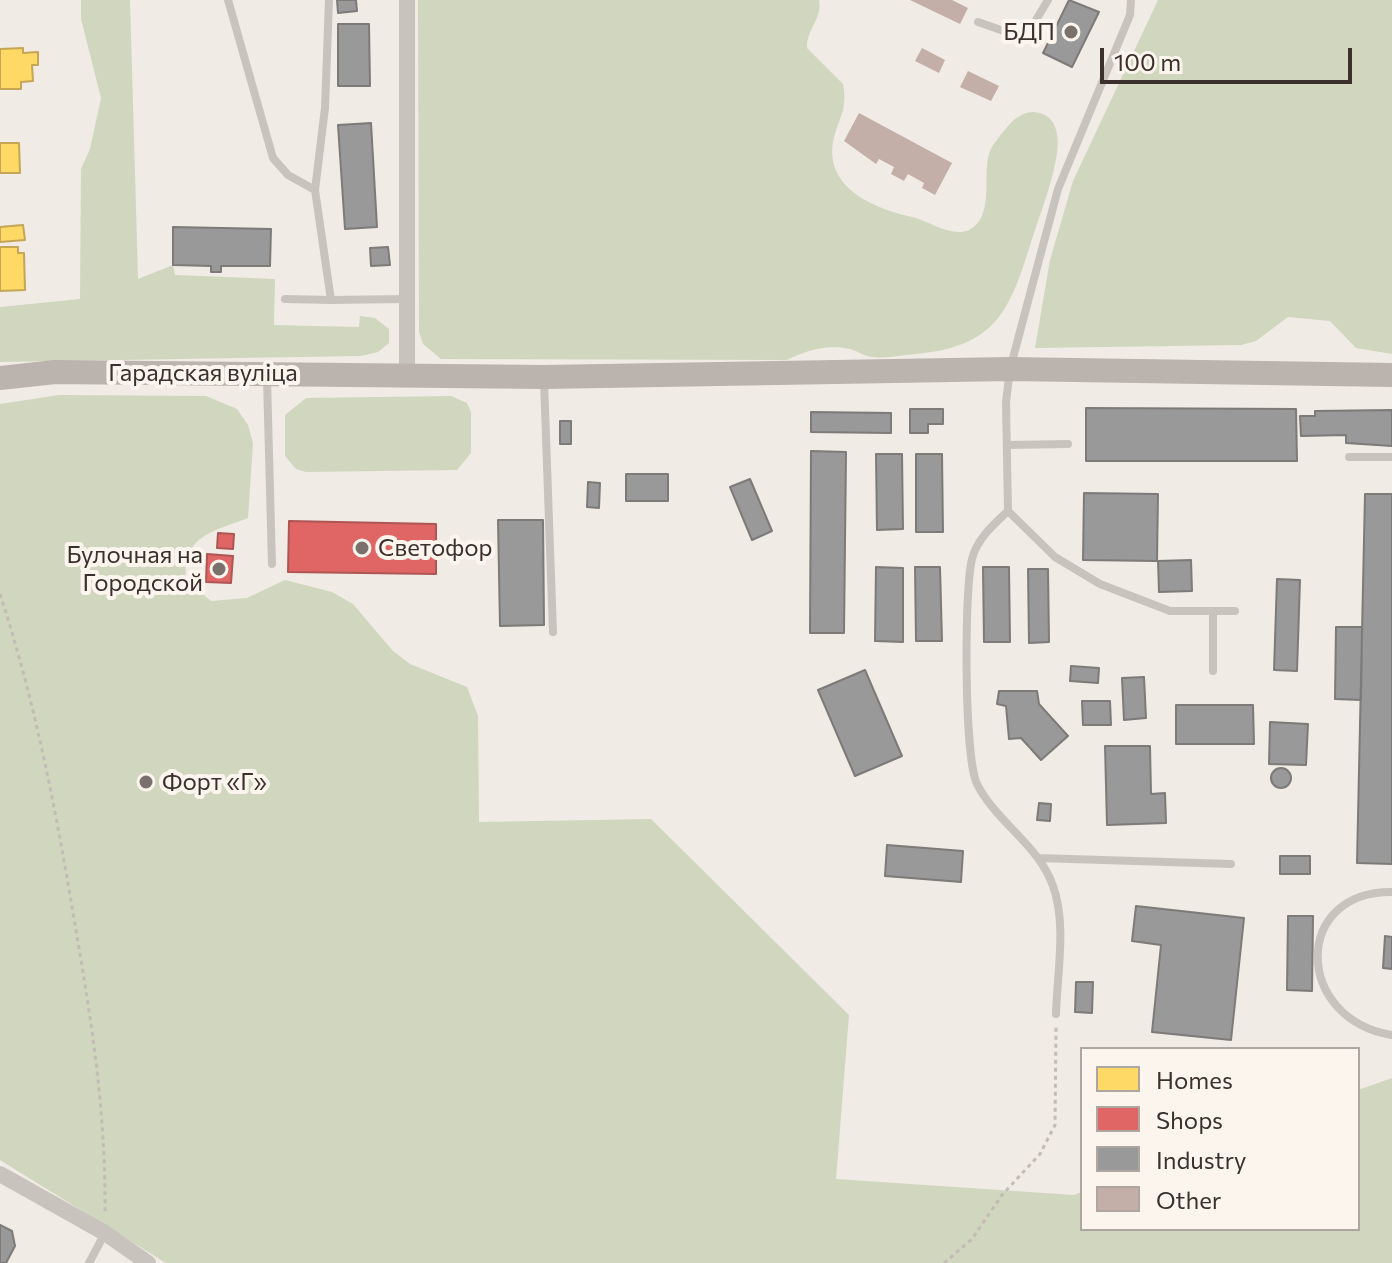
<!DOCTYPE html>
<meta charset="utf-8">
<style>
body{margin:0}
#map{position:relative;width:1392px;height:1263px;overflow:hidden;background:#f0ebe5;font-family:Commissioner,sans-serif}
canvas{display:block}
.legend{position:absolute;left:1080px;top:1047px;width:280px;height:184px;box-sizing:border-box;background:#fbf5ee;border:2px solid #aea6a0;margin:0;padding:10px 14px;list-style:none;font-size:24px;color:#3b302b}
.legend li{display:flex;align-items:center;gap:16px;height:40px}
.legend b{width:40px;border:2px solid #aea6a0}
.scale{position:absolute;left:1100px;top:48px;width:252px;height:36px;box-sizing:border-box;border:4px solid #3b302b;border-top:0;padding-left:10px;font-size:24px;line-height:28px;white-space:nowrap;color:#3b302b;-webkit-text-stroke:6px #fbf5ee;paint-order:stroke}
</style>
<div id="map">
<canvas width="1392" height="1263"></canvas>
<ul class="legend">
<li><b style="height:22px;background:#ffd966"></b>Homes</li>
<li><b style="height:22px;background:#e06666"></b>Shops</li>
<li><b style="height:22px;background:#999"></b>Industry</li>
<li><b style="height:22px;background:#c3afa7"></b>Other</li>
</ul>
<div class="scale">100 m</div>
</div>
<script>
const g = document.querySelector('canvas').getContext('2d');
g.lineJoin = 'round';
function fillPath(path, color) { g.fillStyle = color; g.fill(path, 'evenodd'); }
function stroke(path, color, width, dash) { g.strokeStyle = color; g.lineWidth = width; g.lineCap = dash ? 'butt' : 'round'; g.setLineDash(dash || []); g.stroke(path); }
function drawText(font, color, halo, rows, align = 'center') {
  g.font = font + ' Commissioner,sans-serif'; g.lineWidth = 8; g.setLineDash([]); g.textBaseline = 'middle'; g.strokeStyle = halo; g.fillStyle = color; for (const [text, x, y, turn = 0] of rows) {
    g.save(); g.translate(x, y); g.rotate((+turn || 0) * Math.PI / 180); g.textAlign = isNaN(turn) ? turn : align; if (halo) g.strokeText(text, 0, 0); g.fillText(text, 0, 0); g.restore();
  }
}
const green = new Path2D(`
 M81 0H130L138 279 173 265 175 275 275 279 274 325 359 327 360 316 375 318 389 329V343L378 352 361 356 0 362V307L80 299 81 169 90 149 101 98 81 19Z
 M418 0H819C823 19 806 29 807 48L843 84C848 111 838 118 833 142 825 190 877 209 912 217 929 221 952 238 969 230 996 216 981 174 990 151 994 142 1002 134 1008 126 1014 119 1023 112 1033 112 1061 113 1060 144 1055 164 1050 189 1040 214 1032 239 1010 310 997 347 915 354 902 355 886 359 873 357 865 357 858 351 850 349 827 344 807 350 787 360L441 359 423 344 419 332Z
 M1158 0H1392V354L1356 348 1330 321 1288 317 1256 341 1241 345 1035 348 1050 260 1073 181Z
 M59 395 206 396 237 409 248 425 253 443 248 518C212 532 183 535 186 580L211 601 247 598 285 580 332 592 353 604 393 651 410 664 467 687 478 716 479 822 651 819 849 1015 836 1179 1074 1195 1082 1192V1229H1358V1090L1392 1078V1263H166L0 1160V404Z
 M451 396 467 403 471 412V453L457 470 306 472 296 469 285 456V415L306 398Z`);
const homes = new Path2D(`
 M23 48V53L38 52V65H32L33 81 21 82V89H0V49Z
 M0 143H19L20 173H0Z
 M23 225 25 240 0 242V227Z
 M0 247H18V253H24L25 290 0 291Z`);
const shops = new Path2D(`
 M289 521 436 524V574L288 572Z
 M218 533 234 534 233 549 217 548Z
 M207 554 233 556 231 583 206 582Z`);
const industry = new Path2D(`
 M337 0H356L357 11 338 13Z
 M1069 0 1099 12 1072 67 1043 53Z
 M338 24H369L370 86H338Z
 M371 123 377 227 345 229 338 125Z
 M173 227 271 229 270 266H221V272H211V266L173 265Z
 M388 247 390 265 371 266 370 248Z
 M1086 408 1296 409 1297 461H1086Z
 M910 409H943V424H928V433H910Z
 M1392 410V446L1346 443V435L1301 436 1300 416H1315V411Z
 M811 412 891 413V433L811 432Z
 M560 421H571V444H560Z
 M811 451 846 452 844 633H810Z
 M876 454H902L903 529 877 530Z
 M916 454H942L943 532H916Z
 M626 474H668V501H626Z
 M750 479 772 531 752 540 730 487Z
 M588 482 600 483 599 508 587 507Z
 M1084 493 1158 494 1157 561 1083 560Z
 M1365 494H1392V864L1357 863Z
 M498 520H543L544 625 500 626Z
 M1191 560 1192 591 1159 592 1158 561Z
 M876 567 903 568V642L875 641Z
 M915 567H940L942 641H916Z
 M983 567H1009L1010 642H984Z
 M1028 569H1048L1049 642 1029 643Z
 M1277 579 1300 580 1297 671 1274 670Z
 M1336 627H1362L1361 700 1335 699Z
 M1071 666 1099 668 1098 683 1070 681Z
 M865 670 902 756 855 776 818 690Z
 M1144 677 1146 718 1124 720 1122 678Z
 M999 691H1037L1039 704 1068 736 1041 760 1021 738 1009 739 1006 706 997 704Z
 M1082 701H1110L1111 725H1083Z
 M1176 705H1253L1254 744H1176Z
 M1270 722 1308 724 1306 765 1269 764Z
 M1105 746H1150L1151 794 1165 793 1166 823 1107 825Z
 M1271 778a10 10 0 1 1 20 0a10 10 0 1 1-20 0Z
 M1039 803 1051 804 1050 821 1037 820Z
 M887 845 963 851 961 882 885 876Z
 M1280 856H1310V874H1280Z
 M1136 906 1244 918 1231 1040 1152 1032 1161 945 1132 941Z
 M1288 916H1313L1312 991 1287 990Z
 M1385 936 1392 937V969L1383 968Z
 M1076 982H1093L1092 1013 1075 1012Z
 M0 1225 12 1231 15 1246 6 1263H0Z`);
const building = new Path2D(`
 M910 0H952L968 8 960 24Z
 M922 48 945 60 939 73 915 61Z
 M968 71 999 86 991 101 960 87Z
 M859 113 952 163 935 195 922 188 924 183 908 174 904 181 891 174 894 167 879 159 876 164 844 141Z`);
const path = new Path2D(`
 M0 594C34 698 55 805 73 913 91 1018 106 1108 105 1215
 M944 1263 972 1239 1002 1195 1040 1154 1055 1125 1056 1027`);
const service = new Path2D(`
 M228 0 273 158 288 175 315 190
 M329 0 325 108 315 190 331 300 405 299
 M978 22 1015 35 1033 25 1048 0
 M285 299 331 300
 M267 379 272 564
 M544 381 553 632
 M1007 445 1068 444
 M1349 457H1392
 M1008 511 1055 557 1100 584 1170 611H1235
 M1213 671V612
 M1038 858 1231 864
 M1392 892C1292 891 1294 1019 1392 1035
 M1056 1014C1057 974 1067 924 1053 886 1039 845 996 822 977 784 964 756 964 591 972 559 977 539 993 525 1008 511L1006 402 1010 369 1058 189 1130 15 1131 0
 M89 1263 105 1233`);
const minor = new Path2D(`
 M407 0V373
 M0 1174 105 1233 148 1263`);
const secondary = new Path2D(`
 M0 378 55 372 544 377 1010 369 1392 375`);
const markers = [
 [1071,32,8,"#7a716c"],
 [362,548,8,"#7a716c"],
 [219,569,8,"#7a716c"],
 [146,782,8,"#7a716c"]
];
const poiNames = [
 ["БДП",1055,32],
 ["Светофор",378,548,"left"],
 ["Булочная на",203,555],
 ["Городской",203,583],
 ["Форт «Г»",162,782,"left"]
];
const streetNames = [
 ["Гарадская вуліца",203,373]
];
fillPath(green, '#d1d6bf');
fillPath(homes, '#ffd966');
stroke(homes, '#c4a654', 2);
fillPath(shops, '#e06666');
stroke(shops, '#ae5654', 2);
fillPath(industry, '#999');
stroke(industry, '#7d7a78', 2);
fillPath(building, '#c3afa7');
stroke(path, '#c2bbb6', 3, [4, 4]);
stroke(service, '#c9c3be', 8);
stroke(minor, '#c9c3be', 16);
stroke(secondary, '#bab3ae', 24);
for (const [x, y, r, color] of markers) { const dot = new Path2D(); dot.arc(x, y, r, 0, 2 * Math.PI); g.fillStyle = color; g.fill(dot); stroke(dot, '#fbf5ee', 3); }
drawText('24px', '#3b302b', '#fbf5ee', poiNames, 'right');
drawText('24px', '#3b302b', '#fbf5ee', streetNames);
</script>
